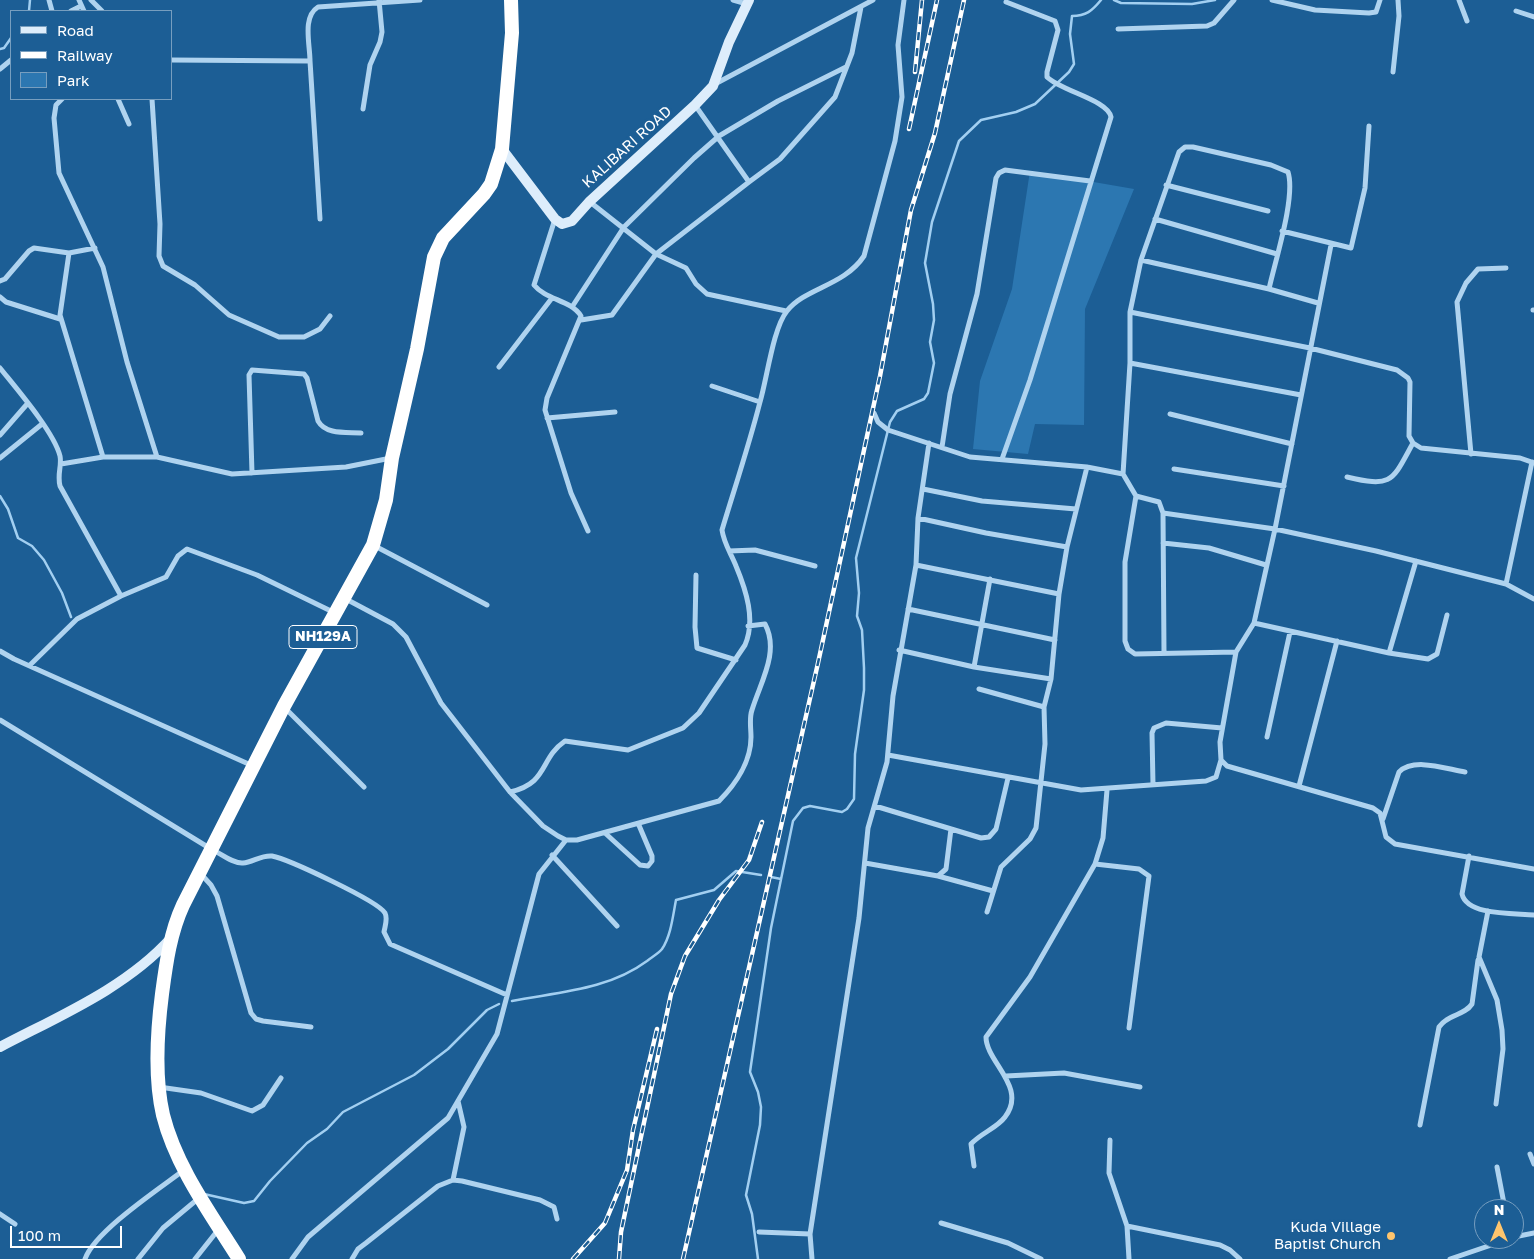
<!DOCTYPE html>
<style>
body{margin:0}
#map{position:relative;width:1534px;height:1259px;overflow:hidden;background:#1c5e95;font-family:"Golos Text",sans-serif}
canvas{display:block}
.legend{position:absolute;left:10px;top:10px;width:162px;height:90px;box-sizing:border-box;background:#1c5e95;border:1px solid #779ebf;margin:0;padding:6px 9px;list-style:none;font-size:15px;color:#fff}
.legend li{display:flex;align-items:center;gap:10px;height:25px}
.legend b{width:25px;border:1px solid #779ebf}
.north{position:absolute;left:1474px;top:1199px;width:50px;height:50px;box-sizing:border-box;background:#1c5e95;border:1px solid #779ebf;border-radius:50%;rotate:0deg;font-size:14px;font-weight:700;line-height:20px;text-align:center;color:#fff}
.north::after{content:'';display:block;margin:auto;width:18px;height:22px;background:#ffc56d;clip-path:polygon(50% 0,100% 100%,50% 72%,0 100%)}
.scale{position:absolute;left:10px;top:1226px;width:112px;height:22px;box-sizing:border-box;border:2px solid #fff;border-top:0;padding-left:6px;font-size:15px;line-height:18px;white-space:nowrap;color:#fff;-webkit-text-stroke:4px #1c5e95;paint-order:stroke}
</style>
<div id="map">
<canvas width="1534" height="1259"></canvas>
<ul class="legend">
<li><b style="height:6px;background:#ddedfb"></b>Road</li>
<li><b style="height:6px;background:#fff"></b>Railway</li>
<li><b style="height:14px;background:#2c77b1"></b>Park</li>
</ul>
<div class="north">N</div>
<div class="scale">100 m</div>
</div>
<script>
const g = document.querySelector('canvas').getContext('2d');
g.lineJoin = 'round';
function fillPath(path, color) { g.fillStyle = color; g.fill(path, 'evenodd'); }
function stroke(path, color, width, dash) { g.strokeStyle = color; g.lineWidth = width; g.lineCap = dash ? 'butt' : 'round'; g.setLineDash(dash || []); g.stroke(path); }
function drawText(font, color, halo, rows, align = 'center') {
  g.font = font + ' "Golos Text",sans-serif'; g.lineWidth = 5; g.setLineDash([]); g.textBaseline = 'middle'; g.strokeStyle = halo; g.fillStyle = color; for (const [text, x, y, turn = 0] of rows) {
    g.save(); g.translate(x, y); g.rotate((+turn || 0) * Math.PI / 180); g.textAlign = isNaN(turn) ? turn : align; if (halo) g.strokeText(text, 0, 0); g.fillText(text, 0, 0); g.restore();
  }
}
const green = new Path2D(`
 M1030 171 1134 189 1085 309 1084 425 1035 424 1028 454 973 449 980 381 1012 289Z`);
const stream = new Path2D(`
 M1114 0 1121 3 1192 4 1215 0
 M29 11 30 0
 M0 49 4 48 11 38
 M0 496 8 509 18 538 32 546 44 560 62 593 71 617
 M771 877 781 879
 M512 1001C558 992 608 990 647 961 652 957 659 953 662 949 671 936 673 915 676 900L714 890 736 871 761 875
 M204 1194 244 1203 254 1201 270 1181 307 1143 327 1129 343 1112 414 1075 448 1049 487 1010 499 1004
 M758 1259 752 1214 746 1195 760 1125 761 1107 758 1092 750 1072 771 928 793 821 803 808 810 806 842 812 847 809 854 799 855 754 864 690V668L862 630 857 616 859 593 856 558 890 422 897 411 924 399 928 393 934 363 930 342 934 320 933 304 925 263 932 222 959 141 981 120 1016 112 1035 104 1069 72 1074 64 1070 34 1072 16C1086 16 1092 11 1101 0`);
const street = new Path2D(`
 M49 0 52 11
 M79 0 84 11
 M91 0 102 11
 M733 0 747 4
 M1272 0 1315 10 1369 13 1376 12 1380 0
 M1459 0 1467 21
 M71 11 81 6
 M1516 11 1534 17
 M1118 29 1207 26 1214 23 1234 0
 M171 60 310 61C310 44 302 17 318 7L420 0
 M310 61 320 219
 M0 69 11 60
 M1393 72 1399 16 1398 0
 M715 84 873 0
 M62 99 56 105 54 118 59 173 103 267 127 362 157 457
 M118 99 129 124
 M152 99 160 224 159 256 163 266 195 285 229 315 279 337H304L320 329 330 316
 M363 109 370 65 380 42 382 32 379 0
 M749 182 780 159 835 97 852 53 861 7
 M1166 185 1268 211
 M590 202 656 254 686 268 696 284 707 294 786 311
 M555 219 534 285C546 300 571 300 581 316L547 398 545 410 571 493 588 531
 M1155 219 1277 254
 M1282 231 1351 248 1365 188 1369 126
 M1331 245 1275 529 1254 623 1236 652 1220 742 1221 760 1227 766 1373 808 1380 813 1386 837 1395 844 1534 869
 M69 253 60 315 103 457
 M1141 260 1269 289
 M0 281 5 279 29 251 34 248 69 253 95 248
 M0 297 6 302 60 319
 M572 307 624 227 694 158 719 136 778 101 846 67
 M1533 310H1534
 M1130 312 1310 348 1397 370 1408 378 1410 382 1409 436 1413 443 1421 448 1520 458 1534 463
 M581 320 612 315 656 254 749 182 695 105
 M1130 363 1301 395
 M499 367 552 298
 M0 368C16 388 54 432 60 456 62 466 57 474 60 486L121 596
 M712 386 760 402
 M874 413 878 422 888 430 970 457 1087 467 1123 474 1136 496 1159 502 1163 513 1164 653
 M1170 414 1292 444
 M547 418 615 412
 M0 435 28 403
 M942 447 950 394 977 294 996 178 999 173 1005 170 1090 181
 M1471 454 1457 302 1466 283 1478 269 1506 268
 M0 458 42 424
 M1002 459 1030 380 1111 117C1108 100 1061 91 1047 77V72L1058 30 1055 21 1006 2
 M61 464 103 457H157L232 474 346 467 391 458
 M1174 469 1284 486
 M252 473 249 375 252 370 304 374 307 378 318 421C326 435 346 432 361 433
 M1123 474 1130 363V312L1141 260 1179 152 1185 147H1193L1271 165 1288 172C1296 197 1275 261 1269 289L1318 303
 M1347 477C1393 488 1392 481 1413 443
 M923 489 982 501 1076 509
 M1136 496 1125 562V641L1128 649 1135 654 1236 652
 M1163 513 1275 529 1376 551 1506 584 1534 599
 M918 518 986 533 1067 547
 M1163 543 1209 548 1266 565
 M373 545 487 605
 M729 551 755 550 815 566
 M916 565 1059 594
 M696 575 695 627 697 648 736 660
 M1506 584 1532 462
 M344 598 393 624 406 637 441 703 510 792 543 826 558 836 566 840H577L719 801C736 784 751 761 751 737 751 728 749 718 752 710 760 683 780 652 765 624L748 626
 M908 609 1055 640
 M1254 623 1389 653 1428 659 1437 654 1447 615
 M899 650 974 667 1051 679
 M0 651 14 659 253 766
 M1389 653 1416 561
 M30 665 77 619 121 596 166 577 178 556 187 549 257 575 335 613
 M974 667 990 579
 M979 689 1044 707
 M284 707 364 787
 M0 720 211 849C220 853 233 864 243 863 253 862 261 855 272 856 288 859 378 901 385 913 388 919 385 926 384 932L390 944 507 995
 M1267 737 1290 632
 M888 755 1081 790 1206 781 1216 777 1221 760
 M1153 785 1152 733 1154 728 1166 723 1222 728
 M1299 786 1337 641
 M510 792C549 783 539 759 565 741L628 750 683 728 699 713 745 645C756 620 746 590 736 566 731 553 724 544 722 530 735 487 749 445 760 402 767 379 773 328 787 311 805 288 844 286 864 256L895 141 902 97 898 45 904 0
 M875 806 981 838 989 837 996 829 1008 778
 M1383 819 1399 772C1414 757 1446 769 1465 772
 M605 833 640 865 648 866 652 861V856L638 823
 M552 855 617 926
 M1469 856 1462 894C1467 916 1515 913 1534 915
 M865 863 938 876 946 869 951 829
 M1095 864 1139 869 1149 876 1129 1028
 M200 873 211 885 217 896 251 1013 256 1019 263 1021 311 1027
 M938 876 993 891
 M1488 911 1479 957 1497 1000 1502 1030 1503 1049 1496 1104
 M987 912 1001 867 1030 839 1036 828 1045 744 1044 707 1051 679 1059 594 1067 547 1087 467
 M1006 1076 1064 1073 1140 1087
 M159 1087 201 1093 252 1111 263 1105 281 1078
 M1420 1125 1439 1027C1448 1014 1464 1016 1472 1004L1478 960
 M1110 1140 1109 1173 1127 1226 1129 1259
 M1530 1154 1534 1164
 M974 1166 971 1144C981 1133 997 1128 1005 1117 1028 1087 986 1062 986 1037L1030 977 1095 864 1103 838 1107 790
 M1497 1167 1505 1209
 M453 1180 464 1127 458 1101
 M0 1214 15 1224
 M941 1223 1008 1243 1041 1259
 M1127 1226 1220 1245 1230 1250 1240 1259
 M759 1232 810 1234
 M1514 1237 1534 1233
 M85 1259C95 1231 159 1189 184 1170
 M138 1259 163 1228 199 1198
 M195 1259 218 1230
 M292 1259 308 1237 448 1118 497 1034 539 874 566 840
 M352 1259 358 1249 366 1243 438 1186 453 1180 462 1181 540 1200 554 1207 557 1219
 M812 1259 810 1234 859 918 868 828 887 762 893 696 916 565 918 518 929 443
 M1450 1259 1509 1239`);
const secondary = new Path2D(`
 M502 149 555 219 562 224 572 221 589 202 695 105 713 86 729 42 749 0
 M0 1047C59 1016 126 988 171 938`);
const highway = new Path2D(`
 M239 1259C211 1214 176 1167 163 1115 154 1076 157 1033 162 994 166 964 170 933 183 905L284 706 373 545 386 500 392 458 417 349 434 257 443 238 484 194 491 184 502 149 512 33 511 0`);
const rail = new Path2D(`
 M915 72 922 0
 M909 129 937 0
 M573 1259 605 1223 627 1170 633 1130 657 1029
 M619 1259 621 1232 671 994 685 956 719 900 749 860 762 822
 M683 1259 818 663 880 376 911 210 935 133 964 0`);
const markers = [
 [1391,1236,5,"#ffc56d"]
];
const shields = [
 [323,637,68]
];
const shieldNames = [
 ["NH129A",323,637]
];
const streetNames = [
 ["KALIBARI ROAD",627,147,-42]
];
const poiNames = [
 ["Kuda Village",1381,1227],
 ["Baptist Church",1381,1244]
];
fillPath(green, '#2c77b1');
stroke(stream, '#a2cff1', 2.5);
stroke(street, '#afd3ef', 5);
stroke(secondary, '#ddedfb', 10);
stroke(highway, '#fff', 14);
stroke(rail, '#fff', 4.5);
stroke(rail, '#1c5e95', 2.5, [8]);
for (const [x, y, r, color] of markers) { const dot = new Path2D(); dot.arc(x, y, r, 0, 2 * Math.PI); g.fillStyle = color; g.fill(dot); stroke(dot, '#1c5e95', 2); }
for (const [x, y, w] of shields) { const box = new Path2D(); box.roundRect(x - w / 2, y - 11.5, w, 23, 4); g.fillStyle = '#1c5e95'; g.fill(box); stroke(box, '#fff', 1); }
drawText('bold 14px', '#fff', null, shieldNames);
drawText('15px', '#fff', '#1c5e95', streetNames);
drawText('15px', '#fff', '#1c5e95', poiNames, 'right');
</script>
